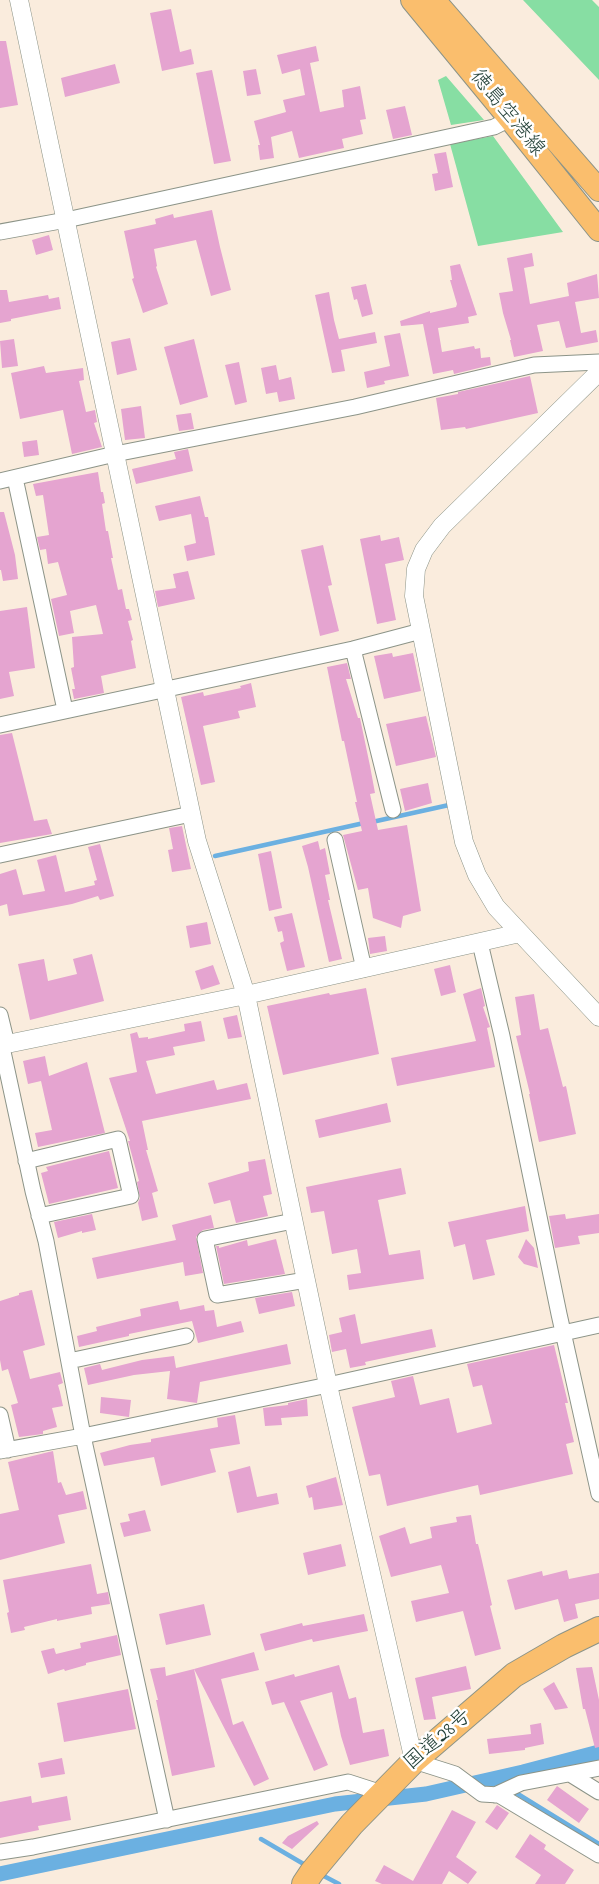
<!DOCTYPE html>
<meta charset="utf-8">
<style>
body{margin:0}
canvas{display:block;background:#faecdd}
</style>
<canvas width="599" height="1884"></canvas>
<script>
const g = document.querySelector('canvas').getContext('2d');
g.lineJoin = 'round';
function fillPath(path, color) { g.fillStyle = color; g.fill(path, 'evenodd'); }
function stroke(path, color, width, dash) { g.strokeStyle = color; g.lineWidth = width; g.lineCap = dash ? 'butt' : 'round'; g.setLineDash(dash || []); g.stroke(path); }
function drawText(font, color, halo, rows, align = 'center') {
  g.font = font + ' "Indie Flower","Klee One",sans-serif'; g.lineWidth = 5; g.setLineDash([]); g.textBaseline = 'middle'; g.strokeStyle = halo; g.fillStyle = color; for (const [text, x, y, turn = 0] of rows) {
    g.save(); g.translate(x, y); g.rotate((+turn || 0) * Math.PI / 180); g.textAlign = isNaN(turn) ? turn : align; if (halo) g.strokeText(text, 0, 0); g.fillText(text, 0, 0); g.restore();
  }
}
const green = new Path2D(`
 M523 0H592L599 7V80Z
 M446 76 484 120 451 125 438 80Z
 M493 136 563 232 478 246 450 144Z`);
const stream = new Path2D(`
 M372 822 449 805
 M215 856 364 823
 M493 1779 504 1786
 M513 1791 599 1844
 M261 1839 307 1866
 M320 1874 339 1884`);
const canal = new Path2D(`
 M0 1874 335 1804 426 1794 523 1772 599 1752`);
const building = new Path2D(`
 M171 9 180 52 191 49 194 64 162 71 150 13Z
 M0 41H6L18 105 0 108Z
 M316 46 319 61 310 63 320 112 344 107 342 90 360 86 366 119 360 120 363 134 342 139 344 148 299 158 292 131 271 137 274 158 260 160 258 145H260L254 121 286 112 283 100 305 95 300 69 282 74 277 55Z
 M115 64 120 83 65 97 61 78Z
 M256 69 261 94 247 96 243 71Z
 M212 70 231 161 214 164 196 73Z
 M405 106 412 135 393 139 386 110Z
 M446 152 453 187 435 191 432 174 438 173 434 154Z
 M212 210 220 247 231 290 211 296 196 240 154 249 157 266 156 267 168 304 143 313 132 279 134 278 124 231 156 224 155 219 173 214 174 218Z
 M49 235 53 250 36 255 32 240Z
 M532 253 534 266 524 268 530 304 569 296 567 283 597 274 599 298 575 302 581 333 596 330 598 342 566 348 559 321 537 325 543 351 514 357 510 340H511L503 313 499 293 513 291 507 258Z
 M460 264 477 315 468 317 469 323 438 328 442 352 474 346 475 349 480 348 481 358 490 357 491 365 454 374 453 370 433 374 423 324 401 326 400 321 430 311V313L456 307 457 304 450 280H452L450 266Z
 M366 284 373 314 362 317 357 299 354 300 351 287Z
 M0 290H7L9 302 48 295 49 299 59 297 61 309 11 319V321L0 323Z
 M329 292 334 320 339 339 375 332 377 343 341 350 345 371 332 373 315 295Z
 M400 333 409 376 384 381 385 384 367 388 364 372 390 366 384 336Z
 M130 338 137 370 117 375 111 342Z
 M14 339 18 366 2 368 0 341Z
 M194 339 208 397 180 405 164 347Z
 M239 362 247 402 235 405 225 365Z
 M276 365 279 380 291 377 295 399 279 402 277 392 266 394 261 368Z
 M44 366 46 373 83 368 84 380 79 381 86 412 95 410 97 422 94 423 102 447 72 454 63 410 20 419 11 373Z
 M530 376 538 413 466 429 465 427 441 430 436 398 458 394V392Z
 M141 406 145 438 125 440 121 409Z
 M191 413 194 429 179 431 176 415Z
 M37 440 39 455 24 457 22 442Z
 M188 449 193 471 136 484 132 469 176 459 174 452Z
 M98 472 101 492H103L105 503 102 504 106 531H108L113 558H111L118 590 122 589 126 609H129L132 620 128 621 133 640 131 641 136 668 101 676 104 693 74 699 72 689H75L71 668 74 667 72 637 103 634 96 605 70 611 74 633 59 636 51 599 67 595 58 562 48 564 46 549 40 550 37 537 49 535 43 495 36 496 33 484Z
 M200 496 205 517H208L215 555 187 561 184 546 196 543 191 514 159 521 155 506Z
 M0 512H4L15 555 18 579 3 581 1 570H0Z
 M380 535 381 541 399 537 404 560 385 564 396 620 377 624 360 539Z
 M323 545 332 585 328 586 339 631 320 636 301 550Z
 M188 571 195 599 158 607 155 591 176 588 173 574Z
 M27 607 35 668 9 672 14 696 0 699V611Z
 M392 653 393 657 413 653 421 691 384 699 374 656Z
 M347 663 351 679H346L358 718H360L370 766 375 793 370 794 378 830 407 825 421 911 403 916 401 928 373 918 368 888 358 890 343 835 362 831 355 802H357L352 779 344 741H342L327 667Z
 M251 683 256 707 238 711 240 718 203 726 215 782 201 785 181 697 203 692 204 696 241 688 240 686Z
 M426 716 436 757 396 766 386 724Z
 M12 733 34 821 47 819 52 834 0 843V735Z
 M428 783 432 803 405 811 400 789Z
 M182 826 191 869 172 872 168 850 173 849 169 828Z
 M318 841 320 850 325 848 330 874 325 875 330 900H328L342 959 329 962 308 867 302 846Z
 M100 844 114 896 100 900 98 896 72 904 9 916 7 904 0 906V874L16 869 23 895 45 891 37 860 56 855 65 892 95 885 94 881 97 880 88 847Z
 M271 851 282 908 269 911 258 854Z
 M292 913 305 967 287 971 280 943 284 941 282 931 278 932 274 917Z
 M207 922 211 944 190 948 186 926Z
 M385 936 387 951 370 954 368 938Z
 M92 954 104 1001 30 1020 18 964 44 959 48 981 77 974 73 959Z
 M213 965 220 984 201 990 195 971Z
 M450 965 456 992 441 996 434 969Z
 M366 988 379 1054 283 1075 267 1006 329 993 330 995Z
 M481 988 485 1006 483 1007 490 1027 487 1028 495 1067 397 1086 391 1058 476 1041 463 994Z
 M534 994 540 1030 548 1028 563 1087 566 1086 576 1134 539 1142 529 1094H530L516 1036 521 1035 515 997Z
 M237 1015 242 1037 228 1039 223 1018Z
 M201 1021 205 1041 173 1047 175 1055 146 1061 156 1094 214 1080 217 1090 247 1083 251 1099 142 1121 148 1150H146L158 1191 152 1193 158 1217 142 1221 138 1203 140 1198 137 1182 139 1181 128 1141H130L109 1078 137 1072 130 1034 137 1032 139 1038 148 1037V1039L185 1031 184 1024Z
 M45 1056 49 1076 87 1062 105 1133 38 1147 35 1133 52 1130 41 1081 28 1084 23 1061Z
 M387 1103 391 1122 319 1138 315 1120Z
 M109 1151 118 1188 49 1204 41 1173 48 1171 46 1167Z
 M265 1159 272 1194 263 1196 268 1216 236 1223 230 1200 214 1204 208 1183 249 1171 248 1162Z
 M401 1168 406 1194 378 1200 389 1255 420 1250 424 1279 349 1290 347 1275 361 1273 357 1249 332 1254 324 1211 311 1213 306 1187Z
 M525 1206 529 1231 486 1240 495 1275 473 1280 465 1244 454 1247 448 1222Z
 M92 1214 96 1230 82 1233V1231L58 1238 54 1222Z
 M565 1214 566 1219 599 1214V1233L578 1236 580 1244 555 1248 549 1216Z
 M211 1215 214 1228 203 1230 196 1237 203 1273 185 1276 183 1262 97 1279 92 1258 176 1240 172 1225Z
 M276 1239 285 1274 224 1284 216 1246H219V1248L247 1240 248 1246Z
 M526 1239 534 1248 538 1268 524 1264 518 1257Z
 M32 1290 45 1345 23 1351 30 1379 60 1372 63 1383 58 1385 60 1392H58H60L63 1406 52 1408 57 1427 43 1431V1434L19 1437 11 1405 18 1403 8 1369 2 1371 0 1360V1301L19 1295V1293Z
 M292 1292 295 1306 259 1314 255 1298Z
 M178 1301 180 1310 204 1305 205 1311 214 1310 217 1327 241 1321 244 1332 198 1343 192 1321 129 1334V1336L79 1347 77 1336 97 1331 96 1327 141 1316 140 1309Z
 M355 1314 361 1344 432 1329 436 1347 365 1362 366 1365 350 1368 346 1349 332 1352 329 1335 342 1332 339 1318Z
 M287 1344 291 1364 200 1382 197 1403 167 1399 170 1371 134 1375 88 1385 84 1368 100 1364 102 1370 142 1360 174 1356 176 1368Z
 M554 1345 568 1403H565L574 1442 566 1444 573 1474 480 1495 478 1485 387 1506 380 1474 369 1476 352 1407 395 1397 391 1381 413 1376 420 1405 449 1398 457 1433 492 1424 482 1385 473 1387 467 1364Z
 M101 1397 131 1400 129 1417 100 1413Z
 M307 1399 308 1416 281 1418 282 1425 265 1426 263 1408 288 1405V1403Z
 M235 1415 240 1444 210 1449 216 1472 161 1486 154 1457 104 1466 100 1453 130 1445 151 1442V1439L218 1427 217 1418Z
 M53 1451 58 1483 61 1482 66 1495 83 1491 87 1509 58 1515 65 1543 0 1560V1514L19 1510 8 1462Z
 M250 1466 257 1497 277 1493 279 1504 237 1513 228 1472Z
 M336 1477 343 1505 314 1510 312 1497 309 1498 306 1486Z
 M145 1510 151 1531 124 1537 120 1523 130 1521 128 1514Z
 M471 1515 476 1544H478L480 1552 492 1605 490 1606 501 1649 475 1656 463 1611 416 1622 411 1601 449 1593 441 1565 391 1577 379 1536 405 1527 410 1544 432 1538 430 1527 457 1522 456 1517Z
 M341 1544 346 1566 308 1575 303 1553Z
 M91 1564 97 1594 108 1592 110 1604 91 1607 92 1614 57 1621V1619L24 1627 25 1630 11 1633 7 1613 9 1612 3 1580Z
 M567 1570 569 1579 599 1573V1599L575 1604 578 1618 564 1622 558 1599 515 1610 507 1580 542 1571 543 1576Z
 M204 1604 211 1635 166 1645 159 1614Z
 M364 1614 368 1631 313 1642 312 1639 265 1651 260 1634 302 1623 303 1626Z
 M117 1635 121 1655 86 1663V1665L65 1671 64 1669 48 1674 41 1651 54 1648 56 1654 81 1648 80 1643Z
 M254 1652 259 1670 221 1679 233 1725 243 1721 269 1779 254 1786 194 1669Z
 M339 1665 349 1699 356 1697 363 1733 384 1729 389 1756 350 1765 341 1736 332 1692 300 1701 328 1765 314 1771 284 1702 272 1705 265 1682 294 1674 295 1677Z
 M466 1666 471 1689 432 1697 436 1719 424 1720 415 1678Z
 M165 1667 166 1676 194 1669 215 1767 172 1776 156 1700H158L150 1669Z
 M592 1667 599 1700V1747L595 1748 585 1709H583L576 1668Z
 M554 1682 568 1708 555 1710 543 1689Z
 M128 1689 136 1729 64 1742 57 1703Z
 M541 1723 544 1744 525 1748V1750L489 1754 487 1739 531 1734 530 1725Z
 M62 1758 65 1774 41 1778 38 1763Z
 M557 1786 589 1809 579 1823 547 1800Z
 M31 1796 32 1803 67 1796 71 1820 38 1826 39 1830 0 1838V1802Z
 M497 1805 509 1813 497 1830 485 1822Z
 M452 1810 476 1822 456 1857 477 1872 468 1884 449 1871 442 1884H382L375 1881 384 1865 413 1881Z
 M317 1821 319 1824 292 1849 282 1843 288 1836Z
 M530 1834 546 1845 544 1849 574 1870 565 1884H535L541 1875 515 1857Z`);
const minor = new Path2D(`
 M0 232 66 220 494 127 510 119
 M15 478 65 710
 M0 481 115 454 355 407 534 365 599 362
 M353 649 393 810
 M0 725 353 649 421 631
 M335 840 364 969
 M0 855 191 814
 M480 943 502 1036 559 1314 599 1494
 M0 1015 7 1044
 M2 1047 33 1191 46 1241 83 1436 167 1820
 M26 1161 118 1139 131 1196 39 1216
 M293 1221 205 1239 217 1295 306 1280
 M69 1361 186 1336
 M0 1415 8 1450
 M0 1451 83 1436 328 1385 599 1325
 M414 1761 455 1774 482 1794 499 1795 599 1855
 M570 1774 599 1792
 M495 1795 521 1783 599 1768
 M0 1852 33 1847 348 1782 382 1793`);
const tertiary = new Path2D(`
 M19 0 197 841 246 995 328 1385 414 1761
 M599 372 442 526 424 550 416 569 414 596 464 842 477 875 496 907 599 1017
 M0 1048 7 1044 246 995 520 933`);
const primary = new Path2D(`
 M412 0 510 119 599 230
 M434 0 599 190`);
const trunk = new Path2D(`
 M304 1884 312 1872 352 1824 414 1761 514 1675 564 1646 599 1629`);
const streetNames = [
 ["徳島空港線",506,114,51],
 ["国道28号",439,1741,-41]
];
fillPath(green, '#87dea3');
stroke(stream, '#6bb0e1', 4.5);
stroke(canal, '#6bb0e1', 15);
fillPath(building, '#e5a4d0');
stroke(minor, '#8c9488', 17);
stroke(tertiary, '#8c9488', 19);
stroke(primary, '#8c9488', 24);
stroke(trunk, '#8c9488', 26);
stroke(minor, '#fff', 15);
stroke(tertiary, '#fff', 18);
stroke(primary, '#fabe6d', 22);
stroke(trunk, '#fabe6d', 24);
drawText('21px', '#1f3d34', '#fff', streetNames);
</script>
